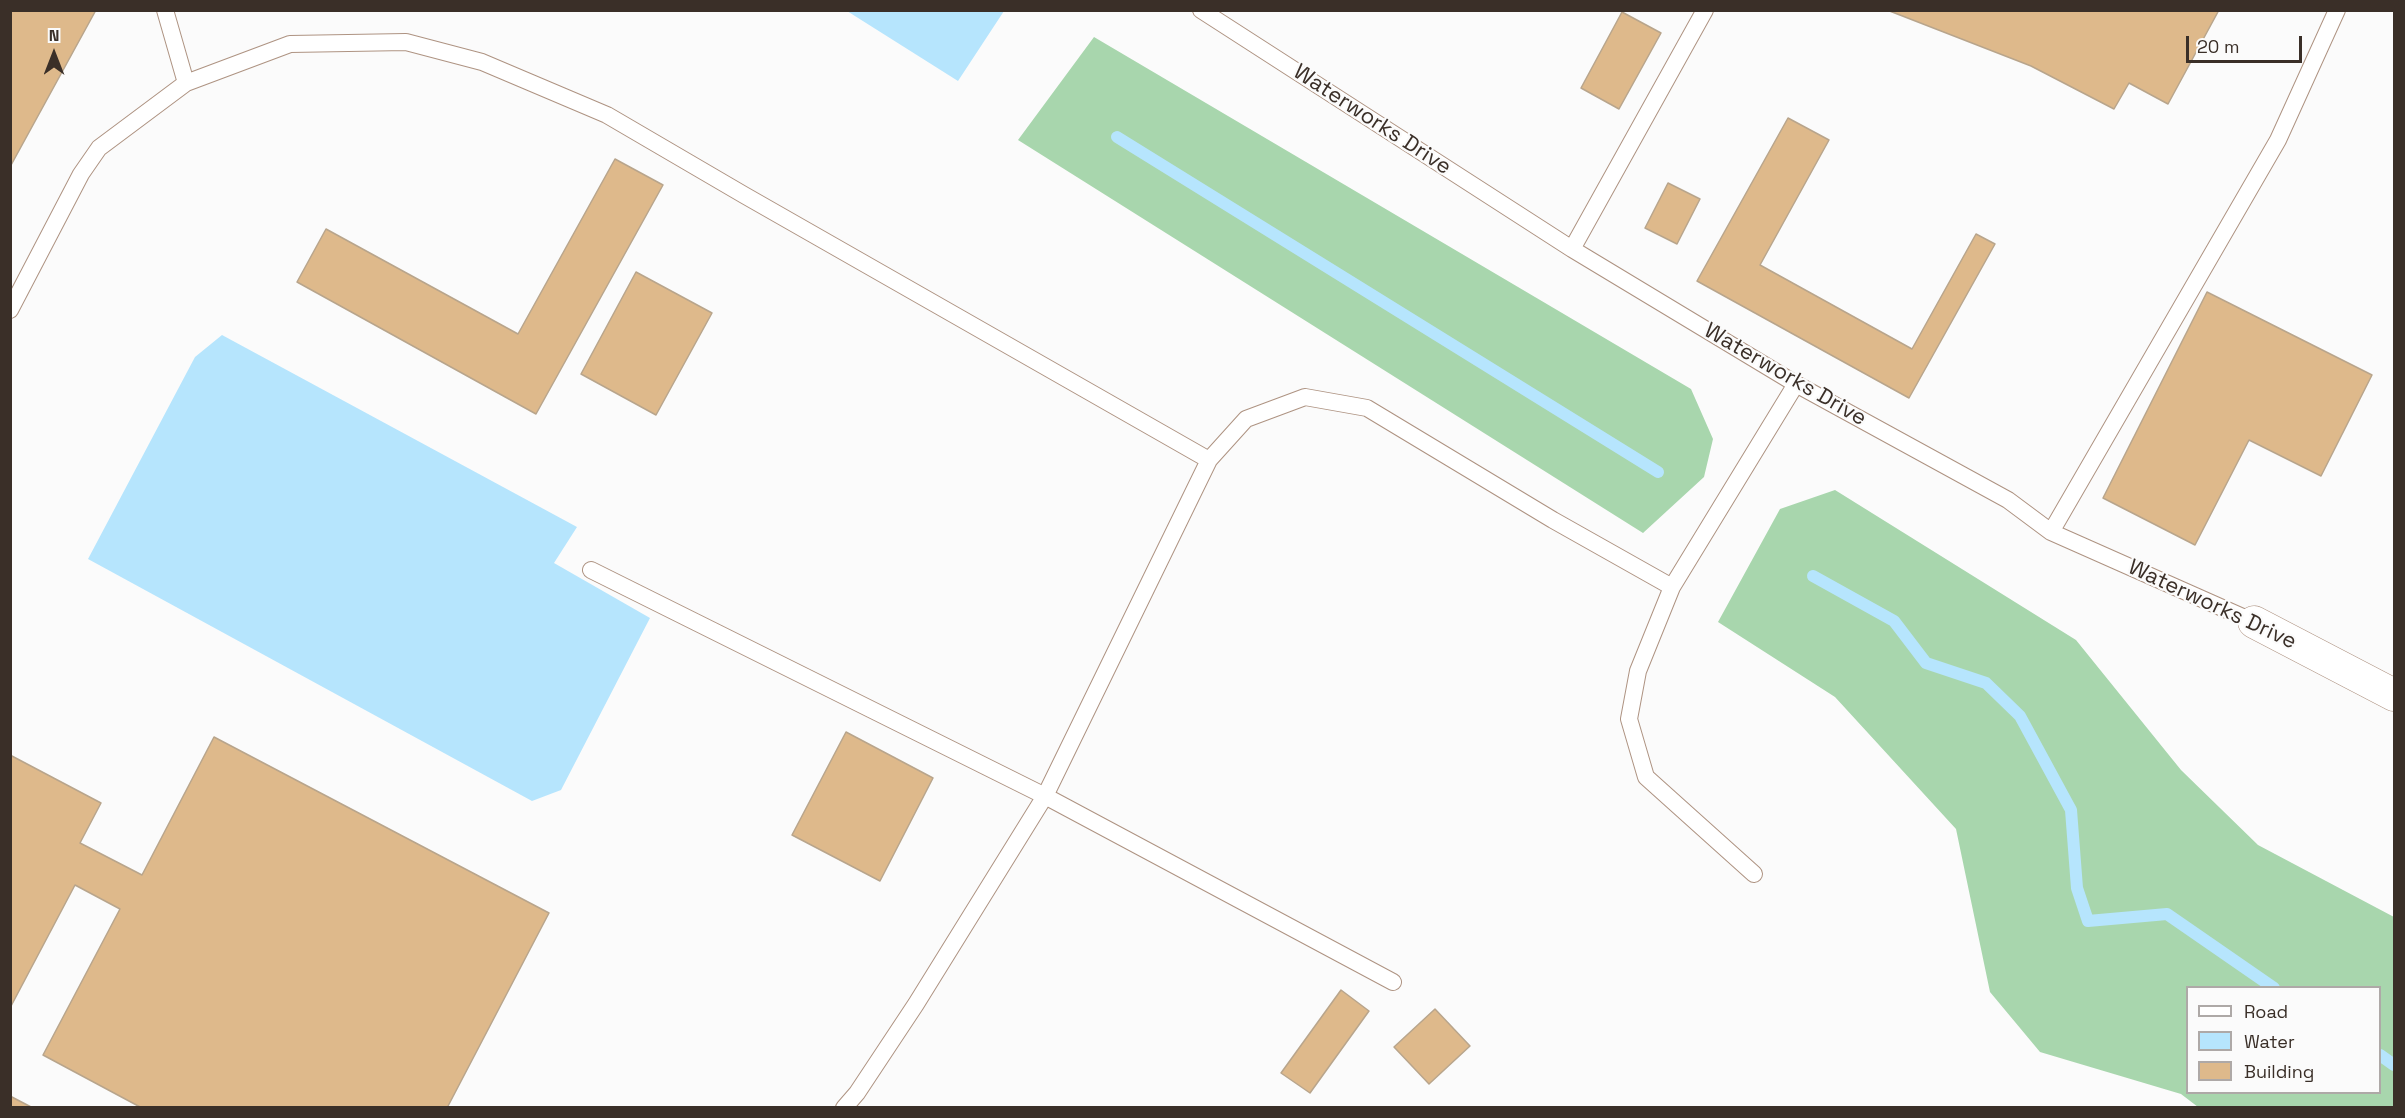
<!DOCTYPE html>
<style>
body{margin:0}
#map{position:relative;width:2405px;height:1118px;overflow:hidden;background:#fbfbfb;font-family:"Space Grotesk",sans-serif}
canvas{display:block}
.frame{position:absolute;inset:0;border:12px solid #3a2f28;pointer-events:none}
.legend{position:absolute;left:2186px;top:986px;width:195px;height:108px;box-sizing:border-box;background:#fbfbfb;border:2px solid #aea9a7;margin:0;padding:8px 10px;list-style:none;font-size:18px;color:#3a2f28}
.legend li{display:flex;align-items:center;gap:12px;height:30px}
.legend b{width:30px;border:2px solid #aea9a7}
.north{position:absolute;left:24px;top:24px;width:60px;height:60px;-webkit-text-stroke:4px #fbfbfb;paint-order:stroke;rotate:0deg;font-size:16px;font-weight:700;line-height:24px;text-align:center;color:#3a2f28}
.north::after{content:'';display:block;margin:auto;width:21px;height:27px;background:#3a2f28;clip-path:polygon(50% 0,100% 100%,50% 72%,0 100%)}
.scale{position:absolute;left:2186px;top:36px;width:116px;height:27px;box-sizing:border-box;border:3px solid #3a2f28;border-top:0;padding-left:8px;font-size:18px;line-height:21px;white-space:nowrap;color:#3a2f28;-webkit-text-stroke:4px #fbfbfb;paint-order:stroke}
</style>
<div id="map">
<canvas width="2405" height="1118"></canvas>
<div class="frame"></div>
<ul class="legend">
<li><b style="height:8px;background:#fff"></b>Road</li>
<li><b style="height:16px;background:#b6e5fd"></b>Water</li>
<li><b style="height:16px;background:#deb98b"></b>Building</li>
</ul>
<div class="north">N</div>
<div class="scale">20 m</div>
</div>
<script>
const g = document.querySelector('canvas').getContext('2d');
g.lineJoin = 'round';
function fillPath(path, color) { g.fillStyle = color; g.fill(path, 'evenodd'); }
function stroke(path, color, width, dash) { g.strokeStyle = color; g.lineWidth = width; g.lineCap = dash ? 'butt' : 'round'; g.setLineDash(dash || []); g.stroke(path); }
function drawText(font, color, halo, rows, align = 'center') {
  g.font = font + ' "Space Grotesk",sans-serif'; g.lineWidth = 4.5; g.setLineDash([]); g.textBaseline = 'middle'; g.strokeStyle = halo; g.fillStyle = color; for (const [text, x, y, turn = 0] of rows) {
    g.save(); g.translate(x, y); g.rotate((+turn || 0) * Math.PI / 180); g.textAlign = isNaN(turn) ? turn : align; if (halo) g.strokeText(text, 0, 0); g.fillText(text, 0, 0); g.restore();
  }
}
const forest = new Path2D(`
 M1094 37 1691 389 1713 439 1704 477 1643 533 1018 140Z
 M1835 490 2076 640 2181 770 2258 845 2394 917V1107H2198L2181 1094 2040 1052 1990 992 1956 829 1835 697 1718 622 1780 509ZM2188 988H2380V1092H2188Z`);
const water = new Path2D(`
 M847 11 1004 10V11L958 81Z
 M222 335 577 527 554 563 650 618 561 790 532 801 88 559 195 357Z`);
const stream = new Path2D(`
 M1117 137 1658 472
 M1813 576 1894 621 1926 663 1986 683 2020 716 2071 810 2077 888 2088 921 2167 914 2274 988
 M2380 1055 2394 1065`);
const building = new Path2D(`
 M10 10H96L10 167Z
 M1887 10H2219L2168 104 2129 83 2114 109 2031 66Z
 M1622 12 1661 33 1619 109 1581 88Z
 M1788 118 1829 140 1760 265 1912 349 1976 234 1995 244 1909 398 1697 281Z
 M615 159 663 185 536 414 297 282 326 229 518 334Z
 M1668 183 1700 199 1677 244 1645 228Z
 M636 272 712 313 656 415 581 374Z
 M2207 292 2372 375 2321 476 2249 440 2195 545 2103 498Z
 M846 732 933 778 880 881 792 835Z
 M214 737 549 913 447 1108H142L43 1055 120 909 75 885 10 1008V755L101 803 80 843 142 875Z
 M1341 990 1369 1011 1310 1093 1281 1073Z
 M1435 1009 1470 1046 1429 1084 1394 1047Z
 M10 1096 33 1108H10Z`);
const service = new Path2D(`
 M165 10 186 83
 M1201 10 1572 249 1796 384 2008 500 2051 532 2254 622
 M1572 249 1705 10
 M10 310 81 174 99 148 186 83 290 44 406 42 482 62 607 115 744 195 1209 460
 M2051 532 2278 140 2337 10
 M591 570 1045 796 1209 460 1246 419 1305 397 1367 408 1553 520 1672 587 1796 384
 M1672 587 1638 671 1629 719 1646 777 1754 874
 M844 1108 857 1093 916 1004 1045 796 1393 982`);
const minor = new Path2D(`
 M2254 622 2394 695`);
const streetNames = [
 ["Waterworks Drive",1372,120,33],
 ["Waterworks Drive",1785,375,30],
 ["Waterworks Drive",2212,605,25]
];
fillPath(forest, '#a8d6ad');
fillPath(water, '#b6e5fd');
stroke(stream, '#b6e5fd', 12);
fillPath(building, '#deb98b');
stroke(building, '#b8a58c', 1.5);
stroke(service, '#ae9382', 18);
stroke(minor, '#ae9382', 33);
stroke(service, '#fff', 16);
stroke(minor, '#fff', 32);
drawText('22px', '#3a2f28', '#fbfbfb', streetNames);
</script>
